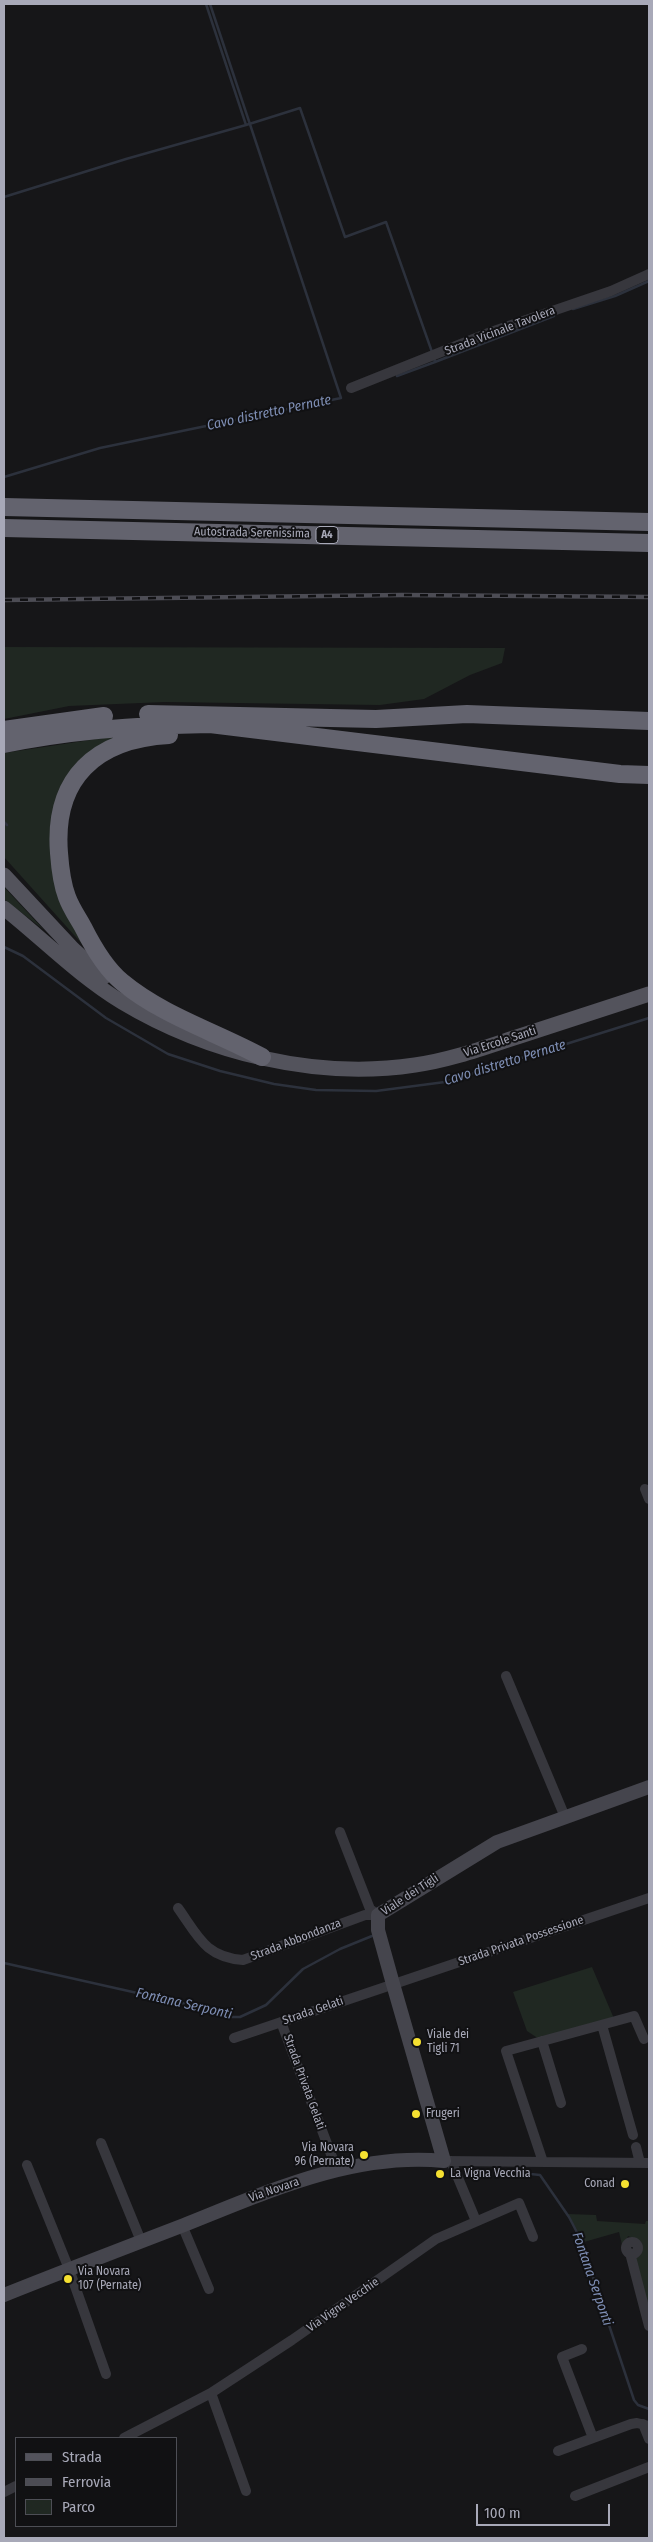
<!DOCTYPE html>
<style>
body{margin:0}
#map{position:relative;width:653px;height:2542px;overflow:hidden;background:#161618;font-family:"Fira Sans Condensed",sans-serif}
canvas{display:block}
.frame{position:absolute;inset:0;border:5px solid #a8a9b8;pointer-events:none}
.legend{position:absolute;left:15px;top:2437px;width:162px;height:90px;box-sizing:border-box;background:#111113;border:1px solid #4d4e55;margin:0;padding:6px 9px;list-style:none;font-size:15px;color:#a8a9b8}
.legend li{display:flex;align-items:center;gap:10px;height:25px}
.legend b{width:25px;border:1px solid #4d4e55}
.scale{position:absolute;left:476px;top:2504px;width:134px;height:22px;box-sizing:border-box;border:2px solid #a8a9b8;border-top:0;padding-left:6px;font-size:15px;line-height:18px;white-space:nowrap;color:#a8a9b8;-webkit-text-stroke:4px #111113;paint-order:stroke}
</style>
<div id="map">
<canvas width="653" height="2542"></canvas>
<div class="frame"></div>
<ul class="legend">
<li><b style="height:6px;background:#53535c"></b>Strada</li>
<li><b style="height:6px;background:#4c4c54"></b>Ferrovia</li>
<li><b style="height:14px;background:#202822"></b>Parco</li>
</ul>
<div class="scale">100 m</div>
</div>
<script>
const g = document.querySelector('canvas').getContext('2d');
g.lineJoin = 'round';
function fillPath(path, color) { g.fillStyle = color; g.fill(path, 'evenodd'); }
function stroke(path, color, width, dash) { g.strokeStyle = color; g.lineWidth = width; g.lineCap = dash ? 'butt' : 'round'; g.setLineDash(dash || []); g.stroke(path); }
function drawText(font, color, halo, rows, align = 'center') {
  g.font = font + ' "Fira Sans Condensed",sans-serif'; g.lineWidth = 4; g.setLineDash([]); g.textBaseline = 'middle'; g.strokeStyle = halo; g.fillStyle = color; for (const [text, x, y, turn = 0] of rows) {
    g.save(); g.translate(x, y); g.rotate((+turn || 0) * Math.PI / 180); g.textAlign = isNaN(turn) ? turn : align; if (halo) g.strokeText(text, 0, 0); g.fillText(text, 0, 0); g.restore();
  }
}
const green = new Path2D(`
 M4 647 505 648 502 663 470 675 424 699 380 705 165 702 69 706 4 719Z
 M117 736 78 761 60 789 50 828 92 955 4 857V753Z
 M4 887 44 930 4 899Z
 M592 1967 615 2021 542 2041 527 2031 513 1992Z
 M568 2214 596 2215 597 2221 645 2224 646 2221H649V2310L634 2257 642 2251 641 2242 628 2236 623 2249 619 2232 584 2242Z`);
const stream = new Path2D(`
 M206 4 246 125 300 108 345 237 386 222 432 352
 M4 197 126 159 246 125
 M573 309 615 296 649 281
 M434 357 435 362 554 316
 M397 376 435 362
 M4 477 100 448 341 398 210 4
 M4 822 7 825
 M4 947 23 956 106 1018 168 1054 220 1071 274 1084 316 1090 376 1091 445 1082 649 1018
 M4 1963 195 2006 228 2017H240L266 2005 303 1969 340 1949 372 1936
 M511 2172 540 2175 569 2217 580 2238 634 2400 638 2405 649 2409`);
const street = new Path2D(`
 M351 388 491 332 611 291 649 274
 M645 1489 649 1499
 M506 1676 565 1817
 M340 1832 370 1909 378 1915
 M178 1908C198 1936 205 1957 243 1960L365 1915H378
 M281 2022 337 2170
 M602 2025 633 2135
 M234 2038 649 1898
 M542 2041 561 2103
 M101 2143 141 2241
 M636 2147 640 2163
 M444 2161 649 2163
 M451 2161 476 2221
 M543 2162 506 2051 634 2016 644 2039
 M27 2165 69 2269 106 2374
 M182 2225 209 2289
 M626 2248a6 6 0 1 1 12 0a6 6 0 1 1-12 0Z
 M630 2253 649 2326
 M211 2393 246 2491
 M643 2424 649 2439
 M124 2438 211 2393 292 2340 436 2239 519 2203 533 2237
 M593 2438 631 2424 637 2423 649 2426
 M558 2451 593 2438 562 2357 582 2349
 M4 2492 16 2486
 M575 2496 649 2467`);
const secondary = new Path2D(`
 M4 2295C64 2271 124 2248 184 2225 267 2192 353 2152 444 2161L393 1984 378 1930V1915L497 1842 649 1787`);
const primary = new Path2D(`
 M4 875 73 949 104 977
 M4 908C43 939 79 976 122 1002 207 1053 316 1080 415 1065 451 1060 486 1047 520 1036 563 1022 606 1008 649 994`);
const highway = new Path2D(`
 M4 507 649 522
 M4 528 649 543
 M148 714 376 719 467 714 649 721
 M4 730 104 716
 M169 735C96 739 53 778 59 853 60 867 62 884 67 897 71 908 78 918 83 927 93 947 105 968 122 982 163 1016 216 1032 262 1057
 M4 744C72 730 140 725 210 724L620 774 649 775`);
const rail = new Path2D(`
 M4 600 402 595 649 597`);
const markers = [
 [417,2042,5,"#f5e031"],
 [416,2114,5,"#f5e031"],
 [364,2155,5,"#f5e031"],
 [440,2174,5,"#f5e031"],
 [625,2184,5,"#f5e031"],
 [68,2279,5,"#f5e031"]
];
const shields = [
 [327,535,22]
];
const shieldNames = [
 ["A4",327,535]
];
const streetNames = [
 ["Strada Vicinale Tavolera",500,331,-21],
 ["Autostrada Serenissima",252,533,1],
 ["Via Ercole Santi",500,1042,-18],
 ["Viale dei Tigli",410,1895,-33],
 ["Strada Abbondanza",296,1940,-21],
 ["Strada Privata Possessione",521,1941,-19],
 ["Strada Gelati",313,2011,-19],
 ["Strada Privata Gelati",304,2082,70],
 ["Via Novara",274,2190,-19],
 ["Via Vigne Vecchie",343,2305,-35]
];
const poiNames = [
 ["Viale dei",427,2035],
 ["Tigli 71",427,2049],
 ["Frugeri",426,2114],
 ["Via Novara",354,2148,"right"],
 ["96 (Pernate)",354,2162,"right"],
 ["La Vigna Vecchia",450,2174],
 ["Conad",615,2184,"right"],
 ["Via Novara",78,2272],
 ["107 (Pernate)",78,2286]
];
const waterNames = [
 ["Cavo distretto Pernate",269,413,-12],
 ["Cavo distretto Pernate",505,1063,-17],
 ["Fontana Serponti",184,2004,13],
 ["Fontana Serponti",592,2279,71]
];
fillPath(green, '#202822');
stroke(stream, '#2c313c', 2.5);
stroke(street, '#37373d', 10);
stroke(secondary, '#45454d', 14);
stroke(primary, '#53535c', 15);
stroke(highway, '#63636e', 18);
stroke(rail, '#4c4c54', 4.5);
stroke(rail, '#111113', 2.5, [8]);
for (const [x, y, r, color] of markers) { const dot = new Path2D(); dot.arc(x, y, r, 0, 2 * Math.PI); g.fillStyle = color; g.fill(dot); stroke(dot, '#111113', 2); }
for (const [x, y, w] of shields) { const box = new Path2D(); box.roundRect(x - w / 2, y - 8.5, w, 17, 4); g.fillStyle = '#111113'; g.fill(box); stroke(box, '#a8a9b8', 1); }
drawText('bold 11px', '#a8a9b8', null, shieldNames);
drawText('12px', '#a8a9b8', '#111113', streetNames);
drawText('12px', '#a8a9b8', '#111113', poiNames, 'left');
drawText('italic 14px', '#7e8eb4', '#111113', waterNames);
</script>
